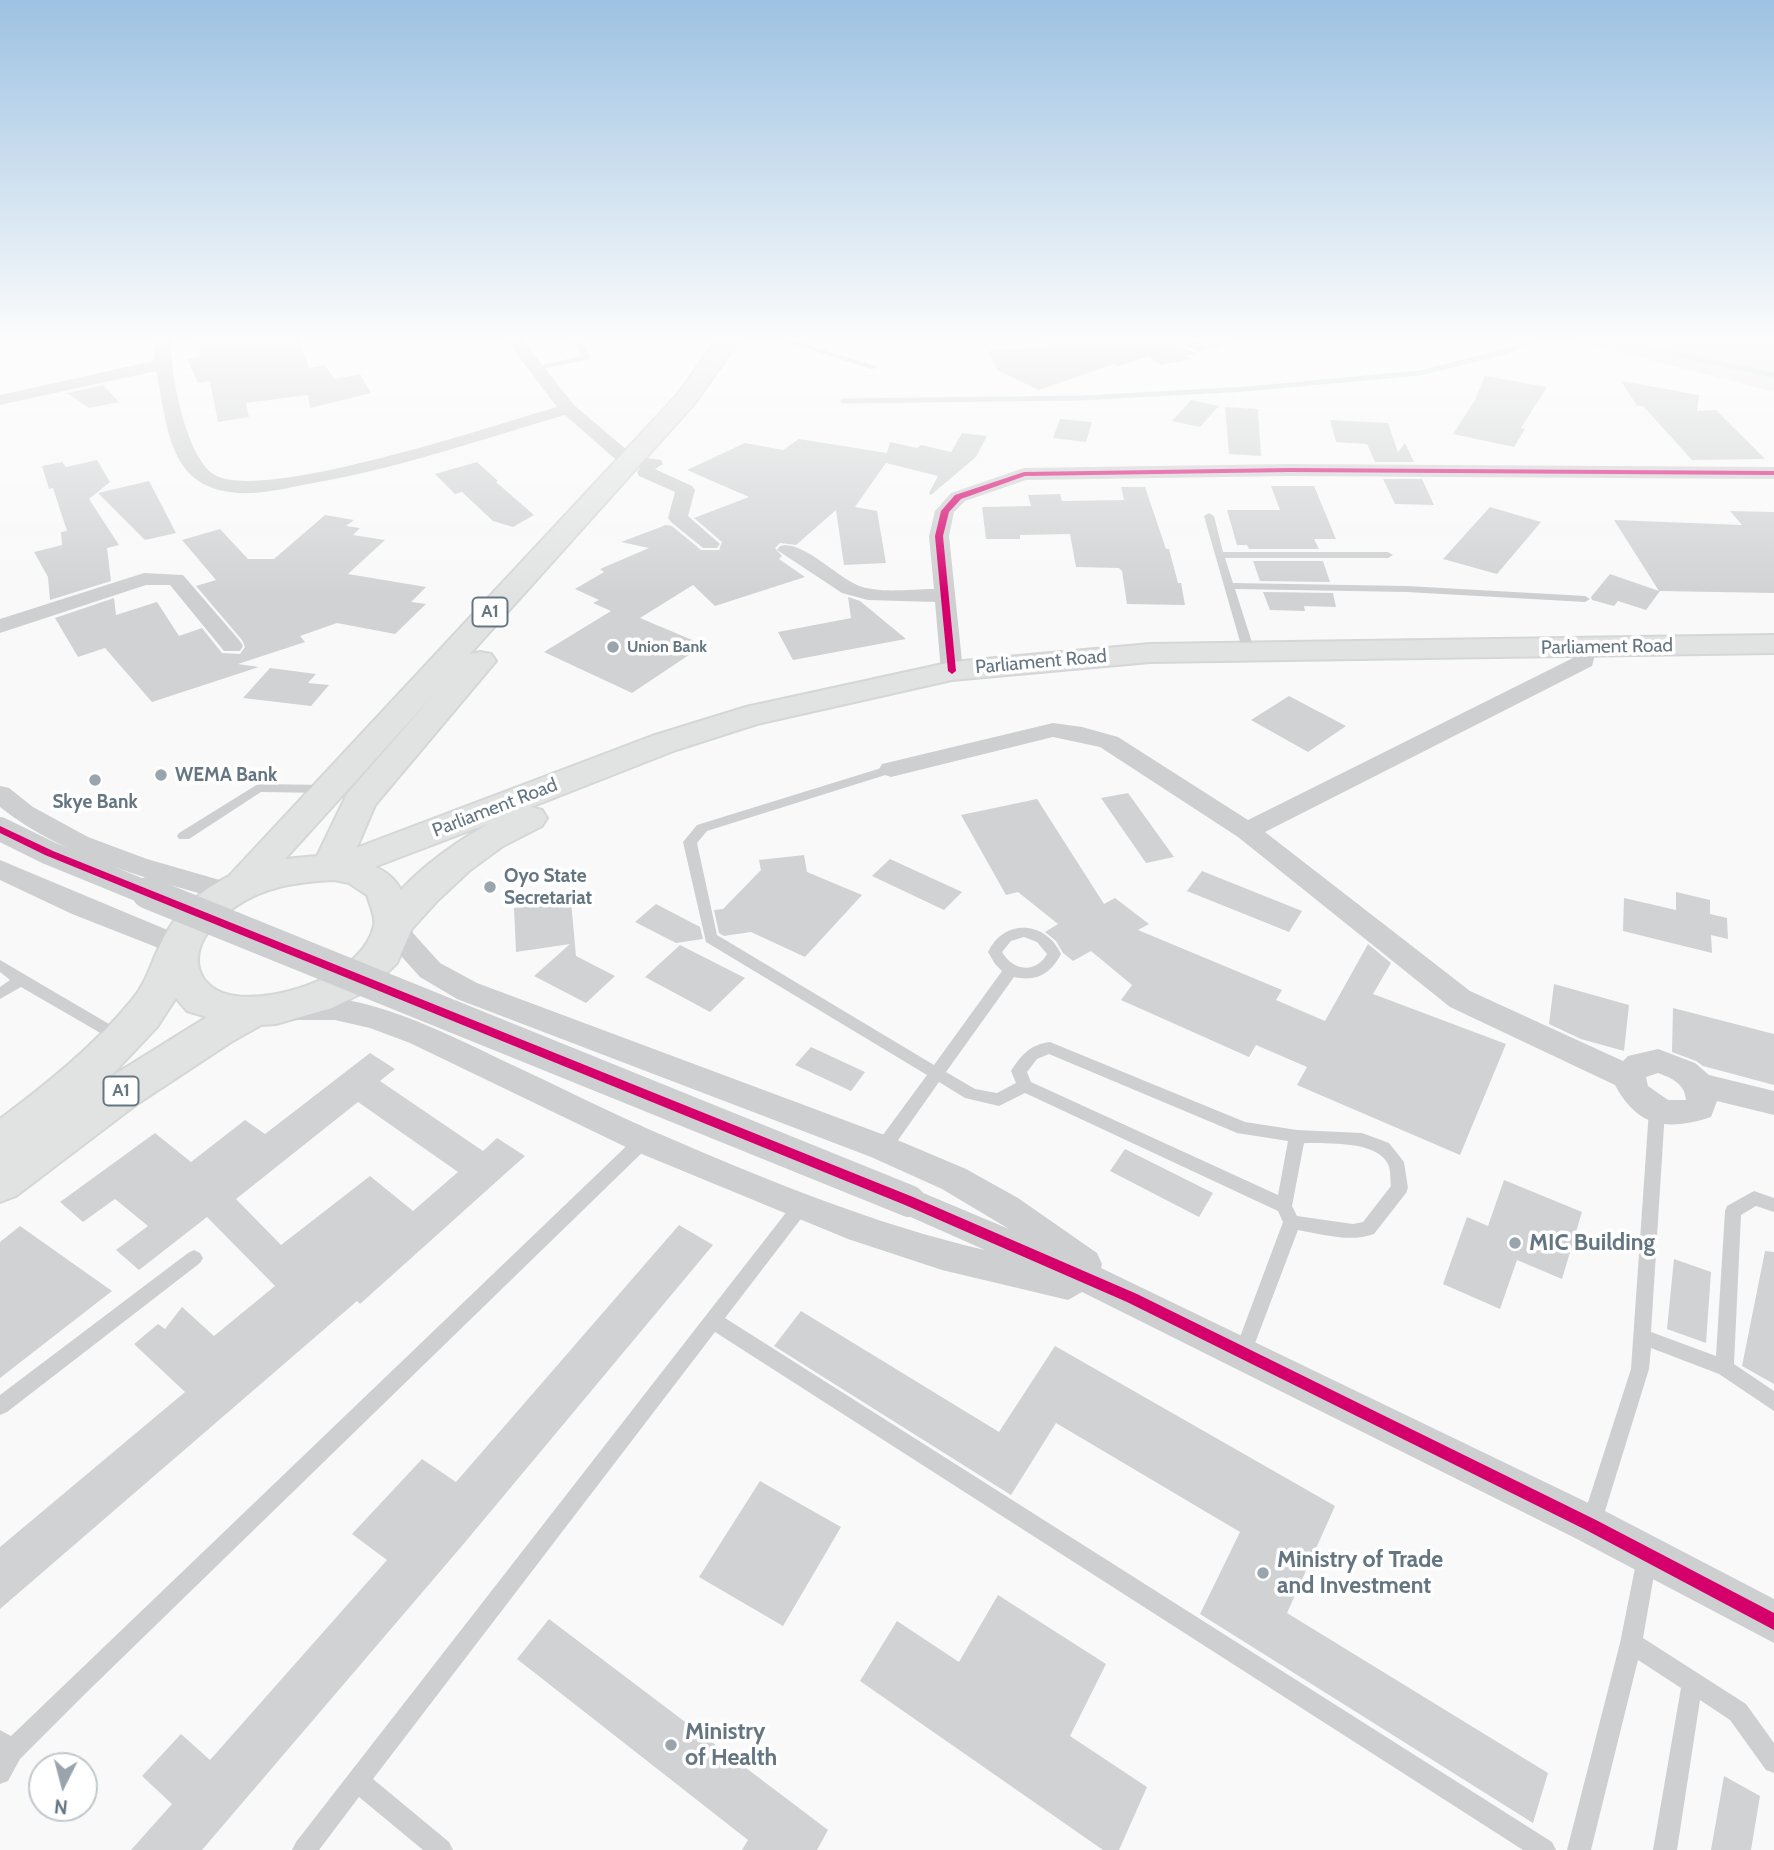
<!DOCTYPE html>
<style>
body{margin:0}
#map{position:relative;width:1774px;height:1850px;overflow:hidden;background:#f9f9f9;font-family:Cabin,sans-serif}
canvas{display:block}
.north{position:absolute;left:28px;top:1752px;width:70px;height:70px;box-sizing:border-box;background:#fff;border:2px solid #c1c8cd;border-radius:50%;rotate:186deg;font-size:19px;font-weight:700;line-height:28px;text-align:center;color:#657683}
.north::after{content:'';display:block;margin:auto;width:24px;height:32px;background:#99a4ac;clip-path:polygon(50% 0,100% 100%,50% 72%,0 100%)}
</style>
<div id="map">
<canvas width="1774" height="1850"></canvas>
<div class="north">N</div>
</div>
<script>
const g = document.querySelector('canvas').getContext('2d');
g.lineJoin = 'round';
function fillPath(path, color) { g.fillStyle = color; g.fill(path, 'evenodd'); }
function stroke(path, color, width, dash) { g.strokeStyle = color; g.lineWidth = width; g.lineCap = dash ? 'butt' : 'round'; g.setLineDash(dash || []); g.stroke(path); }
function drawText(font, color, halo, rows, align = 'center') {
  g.font = font + ' Cabin,sans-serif'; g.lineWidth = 7; g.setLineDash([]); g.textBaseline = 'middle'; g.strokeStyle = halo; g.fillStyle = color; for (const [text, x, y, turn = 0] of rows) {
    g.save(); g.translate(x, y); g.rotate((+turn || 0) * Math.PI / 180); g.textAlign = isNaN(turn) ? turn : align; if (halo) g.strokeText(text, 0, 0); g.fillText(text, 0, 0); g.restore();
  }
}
const built = new Path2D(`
 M1561 337H1774V392Z`);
const stream = new Path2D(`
 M1593 337 1774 375
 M843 401 1083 398 1246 389 1420 373 1504 352 1540 337`);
const building = new Path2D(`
 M199 337H298L309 368 325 365 334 379 360 374 371 393 310 408 308 395 246 403 249 417 218 422 210 381 198 383 187 359 200 357Z
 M1031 337H1164L1168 342 1196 353 1186 356 1192 359 1161 365 1149 356 1119 366 1114 364 1039 390 997 370 988 351 1053 347Z
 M1194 337H1230L1231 342 1211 348 1210 345Z
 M1485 376 1547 387 1521 428 1525 429 1514 447 1453 434 1475 400Z
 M1621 381 1699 395 1697 411 1716 410 1765 459 1692 460 1643 406H1637Z
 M103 385 119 402 89 408 67 393Z
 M1191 400 1219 406 1200 427 1172 421Z
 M1225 407 1258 409 1261 456 1229 454Z
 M1060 419 1092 422 1086 442 1053 438Z
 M1330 420 1388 423 1398 452 1405 443 1414 462H1375L1367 444 1336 442Z
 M962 433 987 436 976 457 931 495 929 493 938 476 886 463 855 507 877 511 886 563 844 565 836 510 796 545 780 543 775 548 782 556 779 559 805 577 715 606 693 585 640 618 704 645 632 693 544 652 611 611 593 603 599 600 575 589 604 572 600 569 649 548 621 542 666 525 672 526 701 550H719L722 542 694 518 749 497 687 470 745 443 783 450 799 439 887 453 890 442 917 448 921 445 951 452Z
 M97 460 110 482 89 499 119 545 107 548 111 581 50 600 48 577 34 552 62 545 61 532 67 531 53 488 49 489 42 466 62 462 66 467Z
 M477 462 498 481 496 482 534 515 513 527 493 521 462 492 455 494 435 474Z
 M1383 479H1422L1434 505 1395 504Z
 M149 481 176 533 145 540 98 493Z
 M1271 486H1314L1336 539H1314L1319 549H1249L1247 545H1237L1227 510H1280Z
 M1121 487H1145L1166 549H1169L1178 583H1181L1185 605 1127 604 1122 571 1119 568 1076 567 1070 534 1020 535V539H986L982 507 1031 506 1028 495 1060 494 1062 501 1124 500Z
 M1490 507 1541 522 1497 574 1443 559Z
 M1730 511 1774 512V593L1660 591 1646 610 1618 601 1614 606 1592 600 1591 597 1610 574 1659 591 1614 520 1742 525Z
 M325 515 354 520 346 526 360 528 353 535 385 540 348 574 426 587 411 602 426 604 395 634 337 623 300 636 305 642 238 664 259 667 152 702 105 648 78 657 55 618 114 598 116 615 157 602 179 636 202 628 222 653 240 654 245 647 242 640 196 586 216 580 182 540 220 529 248 559H274Z
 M1253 561H1323L1330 582 1260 581Z
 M1263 592 1333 593 1336 607 1304 606 1305 611 1270 610Z
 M848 597 860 601 906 639 793 660 778 632 851 618Z
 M270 668 316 674 308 683 329 685 311 706 243 698Z
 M1289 696 1346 726 1308 752 1251 720Z
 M1128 793 1174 857 1146 863 1101 798Z
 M1037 799 1104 904 1115 898 1149 924 1138 930 1282 990 1276 1000 1325 1021 1368 944 1391 963 1373 994 1506 1044 1460 1155 1297 1085 1307 1067 1256 1045 1249 1057 1121 1000 1132 985 1091 951 1073 961 1063 953 1056 941 1045 932 1058 924 1018 892 1006 895 961 815Z
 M804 855 807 872 862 895 805 957 751 932 724 936 719 933 714 910 723 909 761 870 759 860Z
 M890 859 962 892 944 910 872 876Z
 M1202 871 1302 911 1289 932 1187 891Z
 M1676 892 1710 900V914L1727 918 1728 939 1711 935 1712 953 1623 931 1624 898 1676 910Z
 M571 901 576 956 615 976 586 1003 534 976 570 944 516 952 514 908Z
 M656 904 700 927 703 939 676 943 635 922Z
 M680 945 745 978 710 1012 645 977Z
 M1554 984 1629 1005 1624 1051 1581 1039 1549 1024Z
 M1673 1008 1774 1034V1085L1703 1066 1696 1061 1672 1052Z
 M811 1047 865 1072 851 1091 795 1065Z
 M370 1053 395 1069 380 1081 483 1151 497 1138 525 1156 360 1304 357 1301 0 1609V1547L185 1392 134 1344 158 1324 165 1329 182 1307 214 1336 275 1286 207 1217 139 1270 116 1250 148 1226 115 1199 83 1222 60 1202 155 1133 191 1162 245 1120 265 1134ZM358 1102 458 1172 413 1211 370 1176 281 1245 236 1199Z
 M1125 1149 1213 1193 1199 1217 1110 1171Z
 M1504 1180 1582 1212 1562 1279 1517 1260 1500 1309 1443 1284 1467 1217 1488 1226Z
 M679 1225 713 1245 461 1547 202 1850H131L172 1804 142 1776 181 1734 210 1760 387 1560 352 1534 422 1459 456 1482Z
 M20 1226 112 1291 0 1378V1242Z
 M1765 1251 1774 1252V1384L1742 1366Z
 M1674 1259 1711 1272 1706 1343 1667 1329Z
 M801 1311 999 1432 1055 1346 1335 1506 1287 1613 1548 1773 1533 1823 1200 1614 1240 1532 1056 1423 1011 1495 774 1346Z
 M760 1481 841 1527 783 1626 699 1577Z
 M998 1595 1106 1664 1070 1736 1147 1787 1119 1850H1103L860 1681 897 1621 959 1662Z
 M549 1619 828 1830 817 1850H742L748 1840 517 1659Z
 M1724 1776 1760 1796 1751 1850H1711Z`);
const service = new Path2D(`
 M571 337H579L590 357 589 359 534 371V367L581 356Z
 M771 337H782L878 367 871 369Z
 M1209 513 1214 516 1223 552H1388L1393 555 1388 558H1225L1233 583 1407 586 1585 596 1590 599 1585 602 1407 592 1235 589 1255 652 1249 655 1243 652 1204 516Z
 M891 765 897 769 895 772 707 831 697 843 717 935 934 1065 1002 971 995 964 988 952C1004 918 1046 921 1061 954 1051 974 1036 982 1014 977L946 1072 975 1089 997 1093 1016 1083 1011 1071C1021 1055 1031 1044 1050 1042L1245 1122 1297 1130 1362 1133 1389 1143 1404 1162 1408 1188 1406 1193 1374 1234C1350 1243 1322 1234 1298 1230L1249 1359 1243 1361 1237 1359 1234 1353 1283 1222 1278 1211 1025 1093 999 1106 965 1098 939 1082 889 1153 883 1155 877 1153 875 1148 877 1143 927 1075 706 942 683 842 697 825ZM1024 937 1037 942 1047 954C1036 974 1013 971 1002 952L1011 941ZM1049 1054 1237 1133 1288 1141 1278 1195 1031 1082 1027 1072 1037 1059ZM1304 1143C1327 1144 1376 1140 1388 1164 1391 1170 1390 1180 1391 1186L1363 1222 1353 1224 1297 1216 1292 1206Z
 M258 784 326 785 332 789 326 793 261 792 189 839H179L177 836 179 833Z
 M0 960 126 1034 129 1038 126 1042H116L21 987 0 999V987L10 980 0 972Z
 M1657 1104 1663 1106 1665 1110 1651 1332 1716 1356 1725 1211 1727 1206 1754 1191 1774 1198V1212L1756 1206 1741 1215 1734 1364 1774 1391V1411L1719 1374 1651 1348 1649 1369 1601 1524 1598 1531 1591 1534 1584 1531 1581 1524 1631 1369 1649 1110 1651 1106Z
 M643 1134 649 1136 651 1141 649 1146 87 1692 20 1759 8 1781 0 1784V1730L11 1736 637 1136Z
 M801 1199 807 1201 809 1206 807 1211 725 1318 1552 1842 1556 1850H1523L715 1332 373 1779 449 1842 453 1850H423L359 1797 319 1850H292L296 1842 795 1201Z
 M194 1250 200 1253 203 1258 200 1263 7 1412 0 1415V1395L188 1253Z
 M1647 1548 1654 1551 1657 1558 1643 1638 1746 1704 1774 1743V1773L1766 1770 1730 1720 1700 1700 1677 1850H1653L1681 1688 1638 1660 1591 1850H1567L1620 1643 1637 1558 1640 1551Z`);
const minor = new Path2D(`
 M155 337H171C169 369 186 459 215 475 263 503 497 424 557 407L504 337H520L574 405 634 456 661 460 663 464 655 469 692 486 695 490 688 516 720 544 717 548H703L671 522 668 518 675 492 639 476 637 472 640 468 622 465 565 415C480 440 396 469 308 484 283 489 255 496 229 492 216 490 201 485 191 475 165 450 164 404 156 371L0 405V395L154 361Z
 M1167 337H1189L1209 347 1201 352 1169 340Z
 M1289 464 1774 467V479L1289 476 1026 480 965 501 954 512 949 536 963 671 960 676H944L941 671 935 602 868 600 842 593 777 550 780 546C802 540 836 576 857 585 878 594 911 589 934 589L929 536 935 511 951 493 1024 468Z
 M144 573 183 575 240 641 243 646 240 651H224L170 585H146L0 633V619Z
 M1586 640 1594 642 1597 647 1592 666 1265 832 1470 991 1623 1061 1628 1056 1658 1049 1695 1063 1709 1075 1774 1091V1115L1717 1101 1711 1117C1668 1131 1638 1128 1615 1085L1450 1007 1238 837 1100 747 1053 737 891 777 882 774 879 769 882 764 1053 723 1082 727 1118 737 1248 820 1573 658 1578 642ZM1658 1073C1672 1078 1685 1084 1686 1100H1668L1648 1086 1646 1077Z
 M0 786 9 788 33 807 88 837 147 859 237 885 241 892 237 899 227 901C149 879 64 858 0 807Z
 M0 860 189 939 193 946 189 953 179 956 72 914 0 880Z
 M394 920 404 923 440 963 477 983 895 1139 966 1169 1018 1198 1097 1253 1102 1264 1101 1268 1605 1511 1774 1599V1643L1577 1539 1082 1292 1068 1300 942 1270 848 1239 632 1150 410 1043 370 1028 335 1020H290L279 1017 275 1009 279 1001C347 981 445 1033 506 1062 556 1085 605 1110 655 1132 762 1178 872 1224 985 1250L897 1211 892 1201 897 1191 909 1187 1009 1229 942 1189 871 1157 457 999 420 977 384 937 380 930 384 923Z`);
const secondary = new Path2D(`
 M1774 635V653L1150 662 952 680 757 724 676 750 531 807 542 810 547 818 542 826 503 846 469 871 438 900 409 932 395 936 381 932 376 923C401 881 448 846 490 823L340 880 327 877 322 868 327 859 652 736 746 707 952 662 1150 644Z`);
const trunk = new Path2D(`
 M719 337H741L694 404 470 654 480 652 491 654 496 661 375 805 352 859C395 870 401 883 414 924L397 963 370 989 332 1008 276 1024 261 1025 231 1042 137 1104 16 1196 0 1202V1119C47 1084 94 1046 132 1000 147 982 151 963 161 943 175 913 199 891 229 876L652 422 678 394ZM436 692 347 794 317 856 285 859ZM334 880 349 883 367 895C370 904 376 918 374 926 363 975 279 1002 235 996 195 990 187 954 213 926 246 890 287 882 334 880ZM176 998 187 1011 207 1017 109 1078 157 1027Z`);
const minorBridgeFar1 = new Path2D(`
 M0 829 49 853 152 895`);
const minorBridge = new Path2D(`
 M148 893 909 1201`);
const cycleway = new Path2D(`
 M1289 468 1774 471V475L1289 472 1025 476 961 499 949 512 943 536 956 671 952 674 948 671 935 536 941 511 955 495 1024 472Z
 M0 826 53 851 913 1197 1137 1294 1596 1520 1774 1613V1630L1586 1530 1127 1302 905 1205 45 855 0 833Z`);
const markers = [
 [613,647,7,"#99a4ac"],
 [161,775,7,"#99a4ac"],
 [95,780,7,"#99a4ac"],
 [490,887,7,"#99a4ac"],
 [1515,1243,7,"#99a4ac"],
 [1263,1573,7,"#99a4ac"],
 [671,1745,7,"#99a4ac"]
];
const farPoinames = [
 ["Union Bank",627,647]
];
const shields = [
 [490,612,35],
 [121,1091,35]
];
const shieldNames = [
 ["A1",490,612],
 ["A1",121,1091]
];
const streetNames = [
 ["Parliament Road",1607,647,-1],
 ["Parliament Road",1041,662,-5],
 ["Parliament Road",495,808,-21]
];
const poiNames = [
 ["WEMA Bank",175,775],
 ["Skye Bank",95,802,"center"],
 ["Oyo State",504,876],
 ["Secretariat",504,898]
];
const nearPoinames = [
 ["MIC Building",1529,1243],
 ["Ministry of Trade",1277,1560],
 ["and Investment",1277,1586],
 ["Ministry",685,1732],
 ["of Health",685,1758]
];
fillPath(built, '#e8e9e9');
stroke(stream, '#ced6d9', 5);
fillPath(building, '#d0d2d3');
stroke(secondary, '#d5d6d7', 4);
stroke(trunk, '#d5d6d6', 4);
fillPath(service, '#cecfd0');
fillPath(minor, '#cecfd0');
fillPath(secondary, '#e1e2e2');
fillPath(trunk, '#e1e2e2');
stroke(minorBridgeFar1, '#cecfd0', 24);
stroke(minorBridge, '#cecfd0', 32);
fillPath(cycleway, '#d6006c');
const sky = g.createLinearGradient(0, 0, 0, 596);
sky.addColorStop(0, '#9dc2e2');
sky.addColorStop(0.57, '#fcfcfc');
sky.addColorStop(1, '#fcfcfc00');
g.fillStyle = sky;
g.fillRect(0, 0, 1774, 596);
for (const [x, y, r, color] of markers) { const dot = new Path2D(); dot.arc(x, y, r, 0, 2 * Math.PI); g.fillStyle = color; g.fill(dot); stroke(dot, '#fff', 2.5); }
drawText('bold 16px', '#657683', '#fff', farPoinames, 'left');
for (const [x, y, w] of shields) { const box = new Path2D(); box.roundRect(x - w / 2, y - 14.5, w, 29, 5); g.fillStyle = '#fff'; g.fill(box); stroke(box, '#657683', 2); }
drawText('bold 18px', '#657683', null, shieldNames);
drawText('19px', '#657683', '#fff', streetNames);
drawText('bold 19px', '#657683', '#fff', poiNames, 'left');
drawText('bold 23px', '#657683', '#fff', nearPoinames, 'left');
</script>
